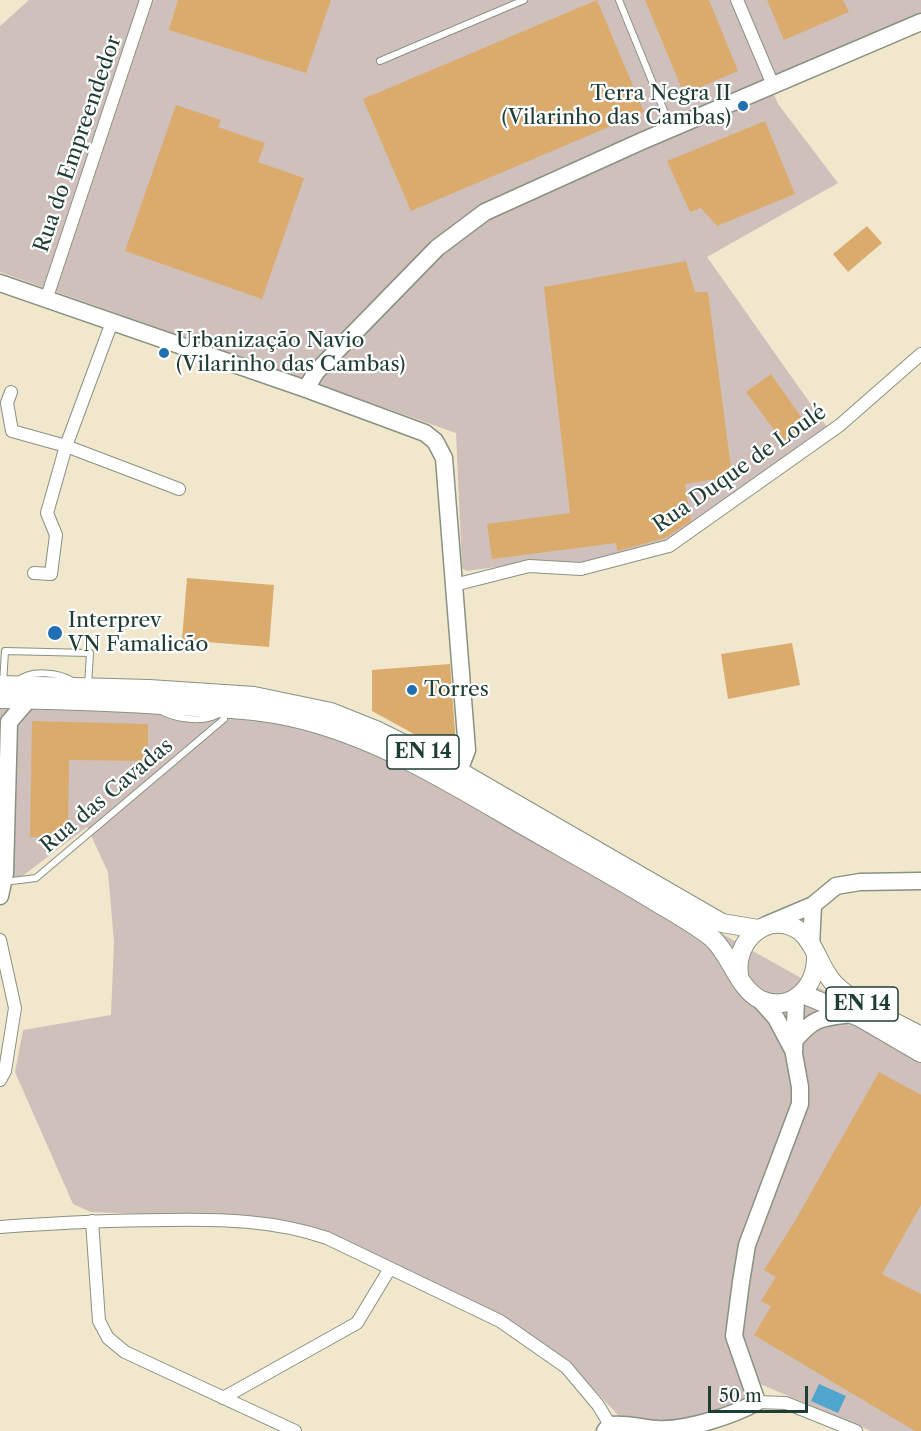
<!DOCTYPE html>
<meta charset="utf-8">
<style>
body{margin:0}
#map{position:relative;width:921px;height:1431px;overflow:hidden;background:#f1e7cd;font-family:"Libre Caslon Text",serif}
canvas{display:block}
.scale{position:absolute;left:708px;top:1386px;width:100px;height:27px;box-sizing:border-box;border:3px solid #1f3d34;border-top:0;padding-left:8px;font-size:18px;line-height:21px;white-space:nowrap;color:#1f3d34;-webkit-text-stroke:4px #fff;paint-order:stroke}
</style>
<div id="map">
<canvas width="921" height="1431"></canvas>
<div class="scale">50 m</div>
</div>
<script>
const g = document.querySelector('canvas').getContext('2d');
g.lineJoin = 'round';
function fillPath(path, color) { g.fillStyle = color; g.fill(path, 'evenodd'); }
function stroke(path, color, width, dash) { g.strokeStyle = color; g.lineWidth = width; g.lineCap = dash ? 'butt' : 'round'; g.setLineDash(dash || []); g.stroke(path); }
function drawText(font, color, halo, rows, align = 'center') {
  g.font = font + ' "Libre Caslon Text",serif'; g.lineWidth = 4.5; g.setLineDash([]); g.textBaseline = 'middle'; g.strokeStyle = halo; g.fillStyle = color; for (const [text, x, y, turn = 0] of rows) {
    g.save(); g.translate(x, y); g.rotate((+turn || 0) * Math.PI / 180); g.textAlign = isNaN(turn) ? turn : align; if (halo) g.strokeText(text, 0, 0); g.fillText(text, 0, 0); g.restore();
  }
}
const industrial = new Path2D(`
 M29 0H921V14L767 78 778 104 838 183 707 257 827 427 671 541 579 564 540 561 467 571 462 568 456 433 0 272V26Z
 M0 698 227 701 359 731 921 1045V1431H871L760 1384 741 1404 673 1422 619 1416 566 1360 512 1326 440 1285 306 1226 275 1219 91 1212 73 1204 15 1072 23 1030 111 1015 114 942 108 872 87 827 0 893Z`);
const water = new Path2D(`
 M819 1384 846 1396 838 1413 811 1401Z`);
const building = new Path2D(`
 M178 0H331L306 73 169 30Z
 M597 0 644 112 411 211 363 99Z
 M645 0H709L738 71 684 94Z
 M767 0H843L849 12 784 40Z
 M176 105 221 120 218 127 265 143 258 162 304 178 262 299 125 251Z
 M765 121 795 194 717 226 701 208 690 212 667 161Z
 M867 226 882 243 848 272 833 254Z
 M686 261 695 292H708L731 468 716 479 685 484 691 521 665 538 617 551 616 543 492 559 487 524 570 513 544 287Z
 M771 374 806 424 783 442 746 392Z
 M187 578 274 585 269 647 182 640Z
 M792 643 800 685 728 699 721 654Z
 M450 664 456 745 445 751 372 711V670Z
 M32 721 148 724V761L69 760 68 837H30Z
 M879 1072 921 1095V1205L882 1274 921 1294V1431H915L754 1335 771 1306 761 1301 776 1277 764 1270 795 1221Z`);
const lane = new Path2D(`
 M619 0 671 128
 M380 61 524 0
 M17 682C29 669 60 672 74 682
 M3 684 5 651 90 653 88 686
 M163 712C178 719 207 724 221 712
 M4 882 36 878 224 719`);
const street = new Path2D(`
 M737 0 773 85
 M46 300 146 0
 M11 392 7 403 12 431 66 446 179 489
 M34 573 51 574 56 535 47 513 66 446 112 322
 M454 585 529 566 581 569 669 546 840 425 921 354
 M0 940 15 1008 5 1071 0 1080
 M92 1221 99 1321 108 1338 125 1352 295 1431
 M0 1227C55 1223 110 1220 165 1220 221 1219 274 1220 327 1238L500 1321 566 1367 598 1405 610 1425
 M223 1398 357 1323 389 1270
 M757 1402 786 1403 856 1431`);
const secondary = new Path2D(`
 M0 283 306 389 425 433 435 441 444 458 467 750 459 771
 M306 389 316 372 437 248 485 212 642 141 921 22
 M0 896 5 873 9 722 28 700
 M768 924 813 905 836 886 860 882 921 881
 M811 945 813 905
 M759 999 776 1018 793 1050
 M795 1040C815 1016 822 1018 851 1014
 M605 1431 610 1425C627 1423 641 1428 657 1429 685 1431 732 1416 757 1402L734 1336 741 1282 747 1245 800 1104V1087L794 1054 796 998`);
const primary = new Path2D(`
 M0 685 149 689 254 696 331 712 376 730 459 771 722 923 758 929
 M0 699C59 700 119 702 178 706 216 708 253 709 290 717 373 735 447 781 519 823 566 850 614 876 661 905 678 915 697 926 712 938 731 955 738 989 761 1000 792 1013 816 987 816 957
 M739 974C734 941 768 909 800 931 817 944 820 974 841 990 865 1009 895 1022 921 1036
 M802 994 861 1018 921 1053`);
const markers = [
 [743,106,6,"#1f6fb2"],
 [164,353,6,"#1f6fb2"],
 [55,633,8,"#1f6fb2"],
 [412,690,6,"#1f6fb2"]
];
const shields = [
 [423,752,72],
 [862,1004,72]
];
const shieldNames = [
 ["EN 14",423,752],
 ["EN 14",862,1004]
];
const poiNames = [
 ["Terra Negra II",731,94,"right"],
 ["(Vilarinho das Cambas)",731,118,"right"],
 ["Urbanização Navio",176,341],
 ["(Vilarinho das Cambas)",176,365],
 ["Interprev",68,621],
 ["VN Famalicão",68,645],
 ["Torres",424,690]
];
const streetNames = [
 ["Rua do Empreendedor",78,144,-71],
 ["Rua Duque de Loulé",740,469,-35],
 ["Rua das Cavadas",107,796,-40]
];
fillPath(industrial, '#d0c0bc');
fillPath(water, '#50a5cc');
fillPath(building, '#daab6d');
stroke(lane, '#889280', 8);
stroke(street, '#889280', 14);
stroke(secondary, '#889280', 19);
stroke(primary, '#889280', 20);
stroke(lane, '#fff', 6);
stroke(street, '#fff', 12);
stroke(secondary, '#fff', 16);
stroke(primary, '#fff', 18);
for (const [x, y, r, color] of markers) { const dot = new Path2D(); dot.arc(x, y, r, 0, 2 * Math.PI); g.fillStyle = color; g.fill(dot); stroke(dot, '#fff', 2); }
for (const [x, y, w] of shields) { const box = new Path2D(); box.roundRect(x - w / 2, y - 17, w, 34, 4.5); g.fillStyle = '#fff'; g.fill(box); stroke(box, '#1f3d34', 1.5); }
drawText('bold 20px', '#1f3d34', null, shieldNames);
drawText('21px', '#1f3d34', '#fff', poiNames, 'left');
drawText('21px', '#1f3d34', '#fff', streetNames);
</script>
